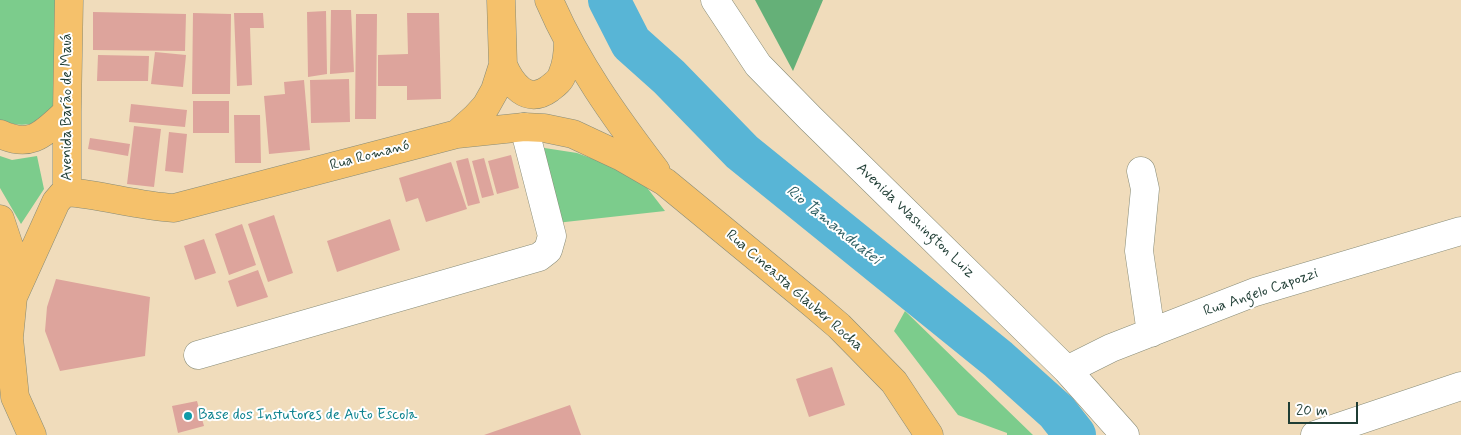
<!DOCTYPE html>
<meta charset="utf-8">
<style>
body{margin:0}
#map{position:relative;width:1461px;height:435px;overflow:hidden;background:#f0dcbb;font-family:Mynerve,sans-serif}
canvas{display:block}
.scale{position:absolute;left:1288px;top:402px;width:70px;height:22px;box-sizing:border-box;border:2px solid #1f3d34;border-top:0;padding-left:6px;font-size:15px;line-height:18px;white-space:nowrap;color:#1f3d34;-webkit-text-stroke:4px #fff;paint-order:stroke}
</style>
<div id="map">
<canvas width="1461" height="435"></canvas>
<div class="scale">20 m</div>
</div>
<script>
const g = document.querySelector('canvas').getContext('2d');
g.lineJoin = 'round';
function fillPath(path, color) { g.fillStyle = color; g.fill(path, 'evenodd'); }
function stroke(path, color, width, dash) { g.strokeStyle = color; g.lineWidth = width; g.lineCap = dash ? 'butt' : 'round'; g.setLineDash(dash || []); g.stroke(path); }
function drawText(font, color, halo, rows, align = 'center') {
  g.font = font + ' Mynerve,sans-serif'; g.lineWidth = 4; g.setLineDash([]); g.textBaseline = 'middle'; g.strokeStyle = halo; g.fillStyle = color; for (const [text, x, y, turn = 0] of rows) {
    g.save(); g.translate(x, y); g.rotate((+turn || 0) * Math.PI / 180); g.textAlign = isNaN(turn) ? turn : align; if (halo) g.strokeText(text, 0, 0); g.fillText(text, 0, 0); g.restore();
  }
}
const green = new Path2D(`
 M0 0H61C60 18 60 36 60 54 60 67 61 81 59 93 54 123 26 131 0 120Z
 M538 147 577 153 612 166 645 185 665 211 556 223Z
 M0 156 12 160 37 156 44 189 21 224 0 188Z
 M905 311 1033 435H1007V433L958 415 894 331Z`);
const forest = new Path2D(`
 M755 0H823L793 71Z`);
const river = new Path2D(`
 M609 0 631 43 669 77 742 152 998 359 1057 412 1075 435`);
const building = new Path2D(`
 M331 10H351L354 72 330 74Z
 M326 11 327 74 308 77 307 12Z
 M93 12 186 14 185 51 93 50Z
 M193 13 231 14 230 94H192Z
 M234 13H263L264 28H250L252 85 237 86Z
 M407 13H439L441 99 407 100V86H378V55L408 54Z
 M356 14H377L376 119H355Z
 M155 52 186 55 183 87 151 84Z
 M98 55 149 56 148 81H97Z
 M349 79 350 122 311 123 310 80Z
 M304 80 310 150 269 154 264 96 285 94 284 82Z
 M193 101H229V133H193Z
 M131 104 187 110 185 127 129 122Z
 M234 115H260L261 163H235Z
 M134 126 161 129 154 187 127 184Z
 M169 132 187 134 183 173 165 171Z
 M90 138 130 144 128 156 88 149Z
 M511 155 519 188 497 194 488 161Z
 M468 158 480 203 468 206 456 161Z
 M484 158 494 195 482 198 472 161Z
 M451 162 467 209 426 222 418 198 406 202 399 178Z
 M274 215 293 273 268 282 248 224Z
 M390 219 400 250 337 272 327 241Z
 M242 224 256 265 229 275 215 234Z
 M204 239 216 273 195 280 184 246Z
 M258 270 268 297 237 307 228 281Z
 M56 279 150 297 145 356 60 371 45 331 47 307Z
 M832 367 845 405 809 417 796 379Z
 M197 401 204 426 178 433 172 406Z
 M570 405 581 435H484Z`);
const minor = new Path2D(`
 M715 0 758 65 810 118 1067 370 1125 435
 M1141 171 1145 189 1139 251 1151 333
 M198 355 539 257 548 250 552 236 524 127
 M1067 370 1111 348 1255 292 1461 231
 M1315 435 1461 386`);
const major = new Path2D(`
 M549 0C576 63 615 117 656 171
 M503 65C511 84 527 105 549 89 554 85 560 81 562 75 567 64 568 52 568 40
 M0 134C32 149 44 133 67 112
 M457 134 476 117 486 106 495 90 503 65 501 0
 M67 192C103 195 138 206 174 208L457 134 524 127 544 128 573 134 620 156 665 182 812 303 839 326 894 382 929 435
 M67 192V112L69 0
 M0 219 10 249 13 293
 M32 435 15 397 9 338 13 297 56 202 62 195 67 192`);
const markers = [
 [188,416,5,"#0f9aa8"]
];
const streetNames = [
 ["Avenida Barão de Mauá",68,107,-90],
 ["Rua Romanó",370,156,-15],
 ["Avenida Washington Luiz",915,221,44],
 ["Rua Cineasta Glauber Rocha",794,291,41],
 ["Rua Angelo Capozzi",1261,293,-19]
];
const cultureNames = [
 ["Base dos Instutores de Auto Escola",198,416]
];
const waterNames = [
 ["Rio Tamanduateí",833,226,39]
];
fillPath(green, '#7ccc8c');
fillPath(forest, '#65b078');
stroke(river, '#58b5d6', 42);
fillPath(building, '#dda49c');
stroke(minor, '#888c78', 29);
stroke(major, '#888c78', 29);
stroke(minor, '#fff', 28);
stroke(major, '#f5c16b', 28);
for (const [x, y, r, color] of markers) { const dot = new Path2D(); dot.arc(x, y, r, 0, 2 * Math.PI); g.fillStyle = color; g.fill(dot); stroke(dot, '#fff', 2); }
drawText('15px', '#1f3d34', '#fff', streetNames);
drawText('15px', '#0d838f', '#fff', cultureNames, 'left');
drawText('italic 16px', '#306165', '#fff', waterNames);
</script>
